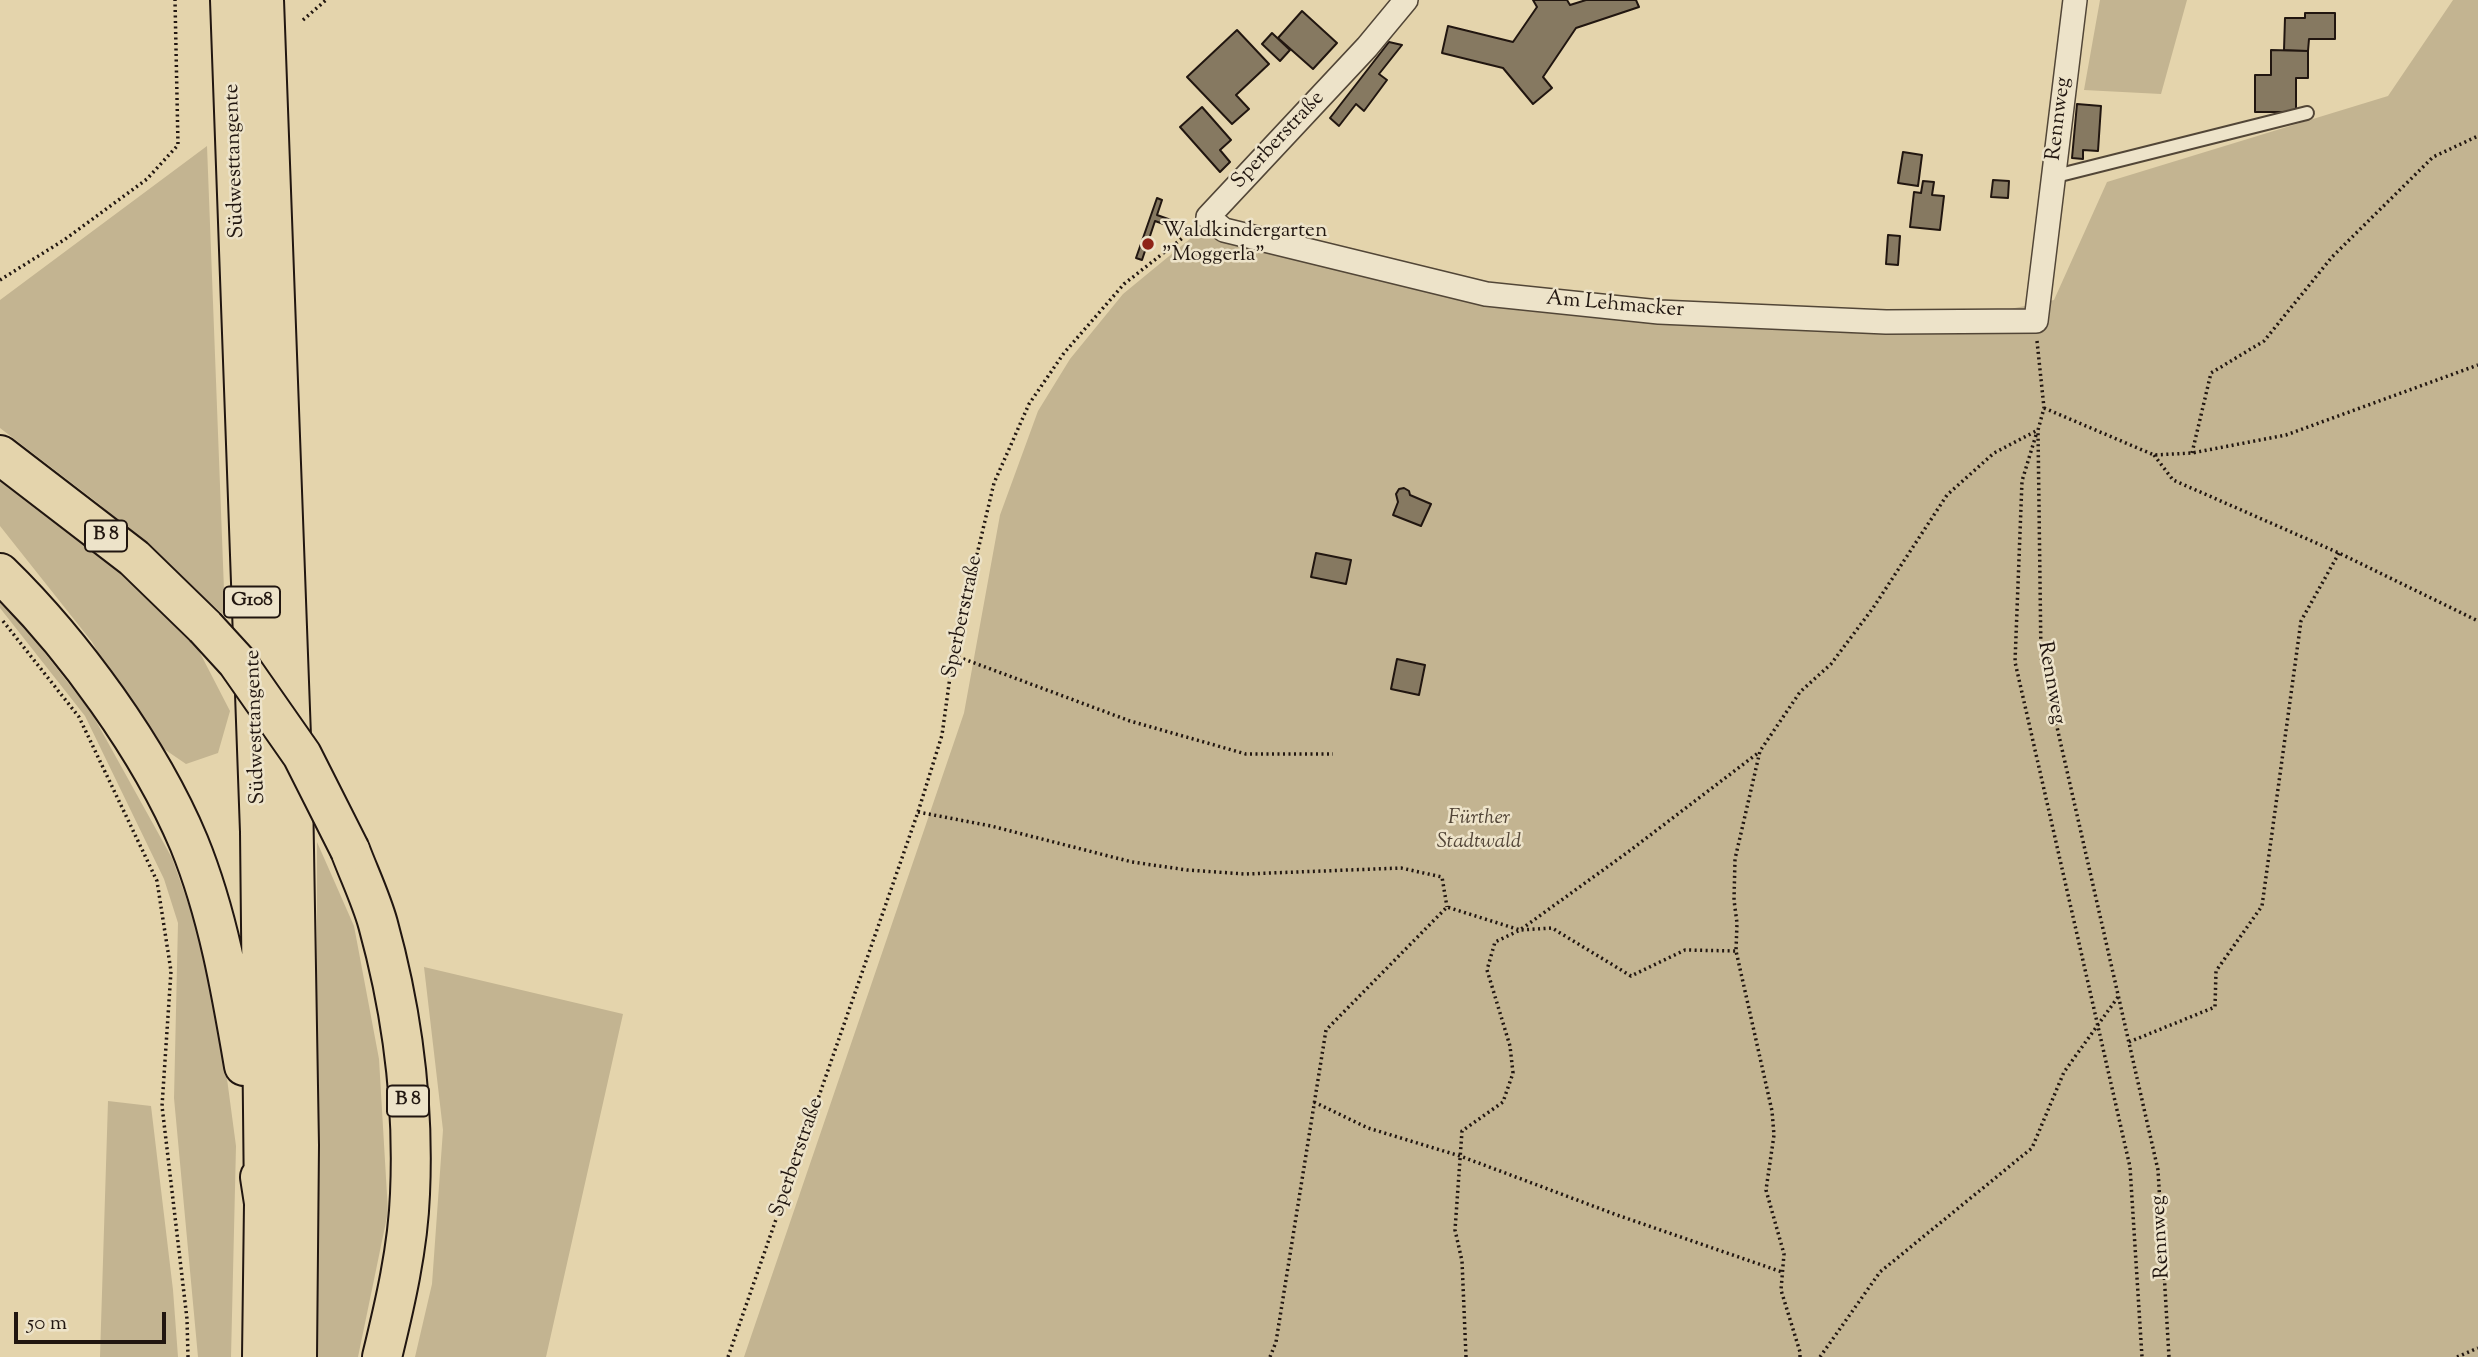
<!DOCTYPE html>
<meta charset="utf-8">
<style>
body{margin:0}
#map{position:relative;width:2478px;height:1357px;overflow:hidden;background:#e4d4ac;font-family:"Sorts Mill Goudy",serif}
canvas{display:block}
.scale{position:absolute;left:14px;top:1312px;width:152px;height:32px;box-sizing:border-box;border:4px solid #211610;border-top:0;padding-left:9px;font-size:21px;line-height:24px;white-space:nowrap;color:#211610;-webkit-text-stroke:5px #ede3c9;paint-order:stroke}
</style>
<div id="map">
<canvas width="2478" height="1357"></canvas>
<div class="scale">50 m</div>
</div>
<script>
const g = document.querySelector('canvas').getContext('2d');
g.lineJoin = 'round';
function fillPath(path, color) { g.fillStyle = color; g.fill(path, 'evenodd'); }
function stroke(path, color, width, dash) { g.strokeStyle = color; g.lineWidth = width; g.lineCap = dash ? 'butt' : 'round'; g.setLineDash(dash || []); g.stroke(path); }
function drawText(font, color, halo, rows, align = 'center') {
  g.font = font + ' "Sorts Mill Goudy",serif'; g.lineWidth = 5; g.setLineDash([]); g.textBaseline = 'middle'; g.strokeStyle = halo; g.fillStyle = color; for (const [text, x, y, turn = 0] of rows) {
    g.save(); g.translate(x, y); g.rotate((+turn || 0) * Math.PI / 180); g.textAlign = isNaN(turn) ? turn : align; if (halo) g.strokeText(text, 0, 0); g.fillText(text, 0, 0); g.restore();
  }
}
const green = new Path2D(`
 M2100 0H2187L2161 94 2084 90Z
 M2453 0H2478V1357H744L964 713 1000 515 1038 411 1070 359 1123 294 1202 229 1518 305 1658 323 1888 334 2054 300 2107 182 2388 96Z
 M207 146 225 616 99 504 0 428V300Z
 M0 477 100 553 198 649 230 711 218 753 186 764 148 738 92 642 0 526Z
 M0 596 91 712 172 858 198 931 215 989 236 1146 231 1357H198L174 1098 178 923 164 879 85 716 0 608Z
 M317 842 354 926 379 1059 388 1212 358 1357H317Z
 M424 967 623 1014 546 1357H415L432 1284 443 1130Z
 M108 1101 151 1106 173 1290 178 1357H100Z`);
const building = new Path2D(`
 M1533 0H1567L1570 5 1586 0H1636L1639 7 1576 28 1543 77 1552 88 1533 104 1503 68 1442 53 1448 26 1513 42 1537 7Z
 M1302 11 1337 43 1313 69 1278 38Z
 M2305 13H2335V39H2309L2308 51 2284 50 2285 18H2305Z
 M1237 30 1269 64 1236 95 1249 109 1232 124 1187 77Z
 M1272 33 1290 50 1280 61 1262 44Z
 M1389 42 1402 45 1379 74 1387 80 1364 111 1356 104 1339 126 1330 118Z
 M2271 50 2308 51V78H2296V112H2255V75H2271Z
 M2077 104 2101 106 2098 151 2083 150V159L2072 158Z
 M1202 107 1231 140 1220 150 1230 162 1220 172 1180 127Z
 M1903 152 1922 155 1918 186 1898 183Z
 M1993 180 2009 181 2008 198 1991 197Z
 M1923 181 1934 182 1932 195 1944 196 1940 230 1910 227 1914 192 1921 193Z
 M1157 198 1162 200 1157 215 1171 220 1169 226 1155 221 1142 260 1136 258Z
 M1888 235 1900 236 1898 265 1886 264Z
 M1404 488 1409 491 1410 495 1431 504 1421 526 1393 515 1398 502 1396 494 1399 489Z
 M1316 553 1351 560 1346 584 1311 577Z
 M1397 659 1425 665 1419 695 1391 689Z`);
const path = new Path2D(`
 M303 20 326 0
 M0 280 64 240 147 179 178 145 175 0
 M2037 341 2044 408 2038 430 2041 657 2158 1170 2169 1357
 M2044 408 2154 455 2192 453 2286 435 2478 365
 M2036 435 2022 481 2015 662 2130 1167 2142 1357
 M2192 453 2211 373 2264 341 2332 257 2433 157 2478 136
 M2154 455 2173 480 2339 553 2478 621
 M3 621 79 717 157 881 171 971 162 1106 187 1319 188 1357
 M953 655 1130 721 1246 754H1333
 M918 812 991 826 1132 862 1187 870 1245 874 1401 868 1442 877 1447 907
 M2129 1042 2215 1007 2216 971 2262 906 2301 621 2339 553
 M1314 1102 1368 1128 1460 1156 1617 1215 1782 1272
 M728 1357 918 812 942 735 953 655 994 483 1029 404 1064 353 1124 284 1194 229
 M1270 1357 1276 1342 1326 1030 1447 907 1520 930 1628 852 1758 753
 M1466 1357 1462 1261 1455 1230 1462 1131 1503 1102 1513 1073 1510 1046 1487 970 1495 942 1520 930 1552 928 1631 976 1685 950 1736 951
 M1800 1357V1352L1781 1290 1784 1254 1766 1190 1774 1135 1772 1111 1736 951 1737 923 1734 900 1735 859 1760 751 1800 692 1831 664 1873 608 1947 495 1994 453 2038 430
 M1820 1357 1880 1272 2032 1148 2064 1072 2118 997
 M2457 1357 2478 1348`);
const lane = new Path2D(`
 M2052 177 2307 113`);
const street = new Path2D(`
 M1406 0 1367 47 1208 217 1224 230 1486 294 1659 312 1886 322 2036 321 2075 0`);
const highway = new Path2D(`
 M230 0 260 832 264 1203
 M264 0 293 791 299 1145 297 1357
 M0 455 134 558 205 627
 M0 573C73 644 150 750 189 843 218 914 231 990 244 1066
 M350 850C359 874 371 899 378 924 402 1011 414 1104 410 1194 408 1248 395 1304 382 1357
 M260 1177 264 1203 262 1357`);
const highwayBridge = new Path2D(`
 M205 627 237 662 302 755 350 850`);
const markers = [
 [1148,244,7,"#8f2418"]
];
const shields = [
 [106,536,42],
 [252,602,56],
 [408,1101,42]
];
const shieldNames = [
 ["B 8",106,536],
 ["G108",252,602],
 ["B 8",408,1101]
];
const streetNames = [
 ["Rennweg",2060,119,-83],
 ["Sperberstraße",1279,141,-47],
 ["Südwesttangente",236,161,-92],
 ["Am Lehmacker",1615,306,5],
 ["Sperberstraße",964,617,-78],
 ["Rennweg",2050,683,80],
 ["Südwesttangente",257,727,-92],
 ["Sperberstraße",798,1158,-71],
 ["Rennweg",2162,1237,-93]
];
const poiNames = [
 ["Waldkindergarten",1162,232],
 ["\"Moggerla\"",1162,256]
];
const parkNames = [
 ["Fürther",1479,819],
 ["Stadtwald",1479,843]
];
fillPath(green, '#c3b491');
fillPath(building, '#867961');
stroke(building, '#211610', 2);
stroke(lane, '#524637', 16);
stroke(street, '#524637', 26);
stroke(highway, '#211610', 42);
stroke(path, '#211610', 3.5, [2, 3.5]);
stroke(lane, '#ede3c9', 12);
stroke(street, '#ede3c9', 23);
stroke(highway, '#e4d4ac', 38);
stroke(highwayBridge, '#211610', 42, []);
stroke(highwayBridge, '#e4d4ac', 38);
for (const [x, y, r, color] of markers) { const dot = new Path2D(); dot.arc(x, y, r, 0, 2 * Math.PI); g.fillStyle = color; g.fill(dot); stroke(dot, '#ede3c9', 2.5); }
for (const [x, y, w] of shields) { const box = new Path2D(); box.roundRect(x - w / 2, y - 15.5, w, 31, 5); g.fillStyle = '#ede3c9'; g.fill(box); stroke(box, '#211610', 2); }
drawText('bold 19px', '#211610', null, shieldNames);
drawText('21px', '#211610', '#ede3c9', streetNames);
drawText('21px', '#211610', '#ede3c9', poiNames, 'left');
drawText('italic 21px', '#524537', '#ede3c9', parkNames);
</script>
